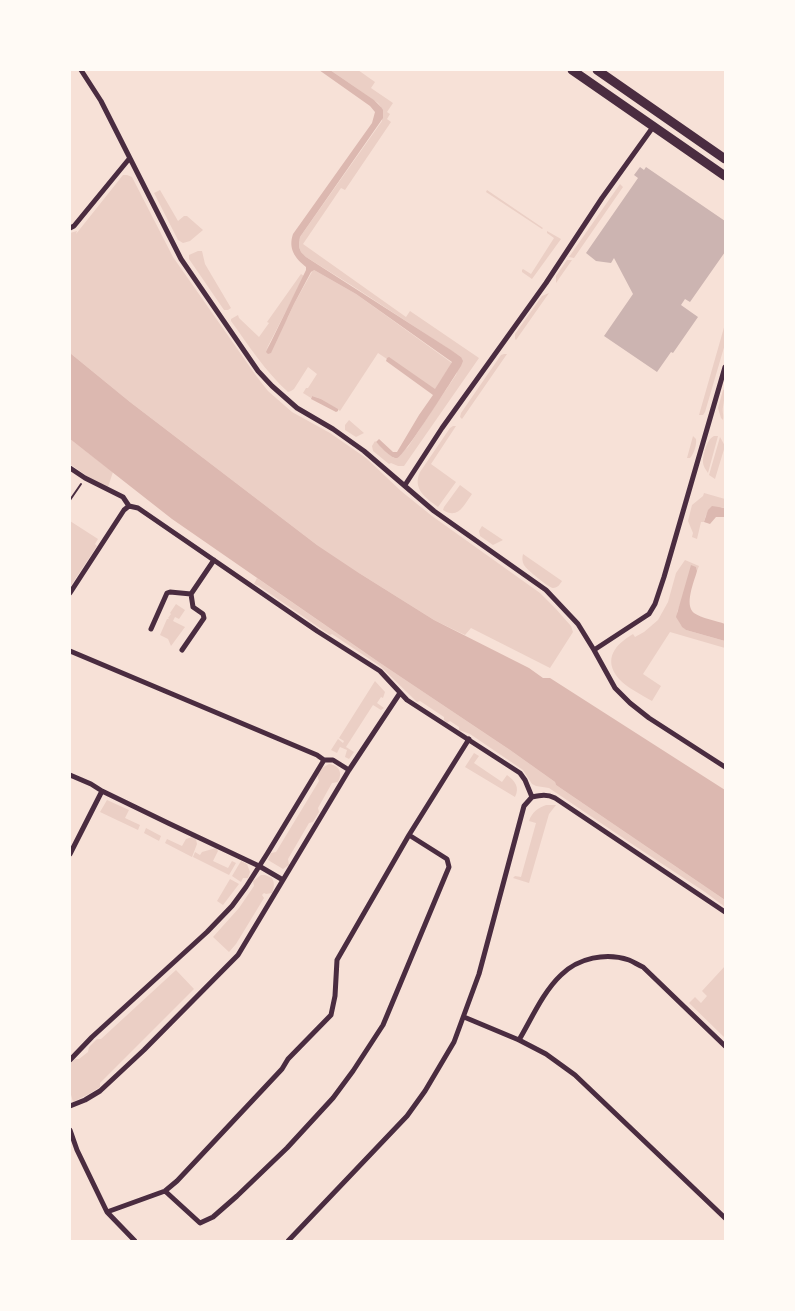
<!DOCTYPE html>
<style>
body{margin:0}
#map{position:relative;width:795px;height:1311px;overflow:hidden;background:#f7e1d7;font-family:"Space Grotesk",sans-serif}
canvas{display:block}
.frame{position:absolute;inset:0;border:71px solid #fffaf5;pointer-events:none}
</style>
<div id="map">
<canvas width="795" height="1311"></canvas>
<div class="frame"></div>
</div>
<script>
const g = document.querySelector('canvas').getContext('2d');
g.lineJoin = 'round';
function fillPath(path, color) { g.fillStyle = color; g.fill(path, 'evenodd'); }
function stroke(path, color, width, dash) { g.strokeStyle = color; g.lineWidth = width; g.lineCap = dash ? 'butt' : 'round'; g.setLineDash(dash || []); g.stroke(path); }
const green = new Path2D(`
 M330 70H358L375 82 371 88 393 103 387 112 390 114 387 119 391 122 345 190 341 188 303 244 406 317 410 311 479 358 404 466H398L391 463 389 464 373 451 372 446 375 441 387 453 394 458 408 447 439 400 456 375 461 357 351 285 306 257 301 252 299 247V243L300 237 382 121 381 107 378 103Z
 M123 175H127L132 177 173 257 257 377 268 391 292 412 330 433 366 458 401 491 432 516 540 593 556 609 571 626 573 632 550 668 471 628 465 635 434 620 359 573 317 545 130 402 70 353V233L77 231 76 234Z
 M620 184 623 187 574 258 569 257Z
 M160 190 178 221 184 216H187L203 230 190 241 183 243 178 240 154 193Z
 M487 190 543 228 542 229 486 192Z
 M547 231 561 239 532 279 522 272V270L523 269 531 274 554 238 547 233Z
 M198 251H202L205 264 231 308 228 310H224L189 259V255Z
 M567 260H572L556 283V276Z
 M313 270H314L356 294 452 363 436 389H433L389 358 387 359 378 353 340 411 321 399 312 396 311 398 303 393 306 388H308L317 374 308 367 294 389 291 391 288 392C265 371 249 346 231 321V319L238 315 239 318 259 337 269 323 267 322 301 274 304 276 266 350 288 317 294 304Z
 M549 293 516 340 515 339V334L542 296Z
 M725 324V344L705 412 703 415H699Z
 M504 354H507L462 419 460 417 461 413 501 355Z
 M725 389C725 395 724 400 723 407 722 412 724 415 723 420L721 418 718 408 723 390Z
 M349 420 364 433 356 437 345 430V425Z
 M453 426H456L431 464 456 482 438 507C426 498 412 489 420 472L450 428Z
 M693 436 696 439C697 444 694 454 690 458H687Z
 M714 436H718L708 473C706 470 703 466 703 462 703 454 707 439 714 436Z
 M720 437 725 446 715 479 709 475Z
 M70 439 113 472 107 490 70 464Z
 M460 485 472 494C464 505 458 520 443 510L444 507Z
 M704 493 725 499V508L722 507 706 515 704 522H701L697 539 692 537 693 533 688 521 692 505 703 496Z
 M70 521 98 539 95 544 97 546 70 587Z
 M482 526 503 540 493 545 480 536 479 531Z
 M523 554 562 581C560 584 558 588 553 588 548 587 527 570 524 565 522 561 522 558 523 554Z
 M685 560 699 566 697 571 696 567 677 612C677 619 680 626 686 630L725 641V648L670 632 643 674 661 686 652 701C642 695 626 687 619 679 602 659 616 644 633 634L635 637 644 632 658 620 668 602 676 573Z
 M257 578 380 663 510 750 555 782 556 785 725 900V907L705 892 635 846 549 788 536 786 532 784 523 770 470 734 459 730V727L450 721 447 723 444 720V717L420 701 417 702 380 666 332 634 330 635 259 586 254 584Z
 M176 604 185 610 179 619 175 617 173 621 185 627 171 646 168 639 160 635 167 619H169L168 618 171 614 170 613Z
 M375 681 385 692 383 698 381 697 377 703 384 708 381 710 373 705 346 747 354 752 349 759 345 757 347 750 340 747 337 753 331 750 338 739 343 743 344 741 339 738Z
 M474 753 479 756 474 763 502 782 507 775C515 781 520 787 515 797L465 767Z
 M329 764C339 765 343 773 338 782L332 783 318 808 319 812 313 822 309 823 288 859 289 865 283 869 268 860 271 853 276 852 319 781 317 775 322 768Z
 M107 800 129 810 125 818 140 825 138 830 100 812Z
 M546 805H556L549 814 529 883 513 878 515 876 521 877 536 823 529 821C532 812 538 808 546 805Z
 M146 828 161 836 159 841 144 833Z
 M192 837 196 839 197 844 192 857 165 843 167 839 182 846 186 839Z
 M216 848 218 851 213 861 228 868 232 861 236 863 229 875 193 857 195 852 200 855 202 852Z
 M241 861 247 864 250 872 248 878H243L241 882 232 876Z
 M261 875H265L272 878C275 883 274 888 272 893L266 894 264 893 262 895 264 898 236 944 229 952 213 937 239 908 254 886 253 881Z
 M230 879 239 884 223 905 217 901Z
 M725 966V1038L689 1003 695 997 701 1003 707 996 702 991Z
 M176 970 194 989 100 1083V1087L89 1094 73 1102 70 1091V1064L75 1059H79L88 1052 89 1047 97 1039H101Z`);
const water = new Path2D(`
 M319 70H330L374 100 381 107 383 110V118L300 237 299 243V247L301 252 306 257 451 350 461 357 463 361 461 366C454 377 404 457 397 458 391 459 380 446 376 442L379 439 393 452H397L419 415 433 395 386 361 387 358 389 357 435 389 452 362 356 294 314 270 311 272 294 304 271 353 268 354 266 352 306 270V267C295 258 288 249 293 234L372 123 375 112 370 106Z
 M70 353 130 402 317 545 359 573 434 620 529 668 543 678H550L725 790V900L556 785 555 782 510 750 380 663 172 519 70 439Z
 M312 396 321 399 338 409V411L336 412 311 399Z
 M712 506 725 508V517H716L710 524 704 522 708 510Z
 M691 565 696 567 697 571C694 582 684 605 694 613 701 618 717 621 725 624V641L686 630 682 627 676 617Z`);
const building = new Path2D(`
 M640 167 644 170 646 167 725 221V252L690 302 685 299 681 305 698 317 673 353 671 352 657 372 604 336 633 294 614 258 611 263 596 261 586 253 638 178 634 175Z`);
const path = new Path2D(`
 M70 500 81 484`);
const minor = new Path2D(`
 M81 70 101 101 181 259 258 371 272 386 297 408 333 429 364 451 434 511 546 590 578 624 594 650 615 688 630 703 649 718 725 767
 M70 228 74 226 129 159
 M70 468 85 478 123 497 129 506 138 508 317 631 380 671 407 700 520 773 525 780 532 797
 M405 485 442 428 546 283 602 198 653 127
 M70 593 124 510 129 506
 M151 629 167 593 170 592 191 594 214 560
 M182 650 204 618 203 614 193 607 191 594
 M594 650 649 614 655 604 664 577 725 367
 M70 651 317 755 324 760H333L349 770
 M70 775 91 784 102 791 168 823 259 866 283 880
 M532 797C541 795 547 794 555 798L725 912
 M70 854 102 791
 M464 1017 519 1040 546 1054 575 1075 725 1218
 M519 1040C532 1018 543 992 561 975 578 958 606 952 629 960 634 962 638 965 643 967L725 1046
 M70 1060 92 1037 207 932 232 906 246 887 267 854 324 760
 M70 1106 85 1100 100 1091 144 1050 238 955 349 770 400 693
 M70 1130 77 1150 107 1212 135 1241
 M165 1191 200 1223 213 1217 237 1196 287 1148 333 1098 353 1071 383 1025 449 867 447 859 409 835
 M107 1212 165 1191 177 1181 282 1069 288 1059 331 1015 335 996 337 960 409 835 469 739
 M288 1241 407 1116 425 1091 454 1042 479 974 524 806 532 797`);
const tertiary = new Path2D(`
 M572 70 725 176
 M597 70 725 159`);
fillPath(green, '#ebcfc5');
fillPath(water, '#dcb8b0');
fillPath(building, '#ccb4b1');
stroke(path, '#4a2c40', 2);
stroke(minor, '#4a2c40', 5);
stroke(tertiary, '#4a2c40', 9);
</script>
